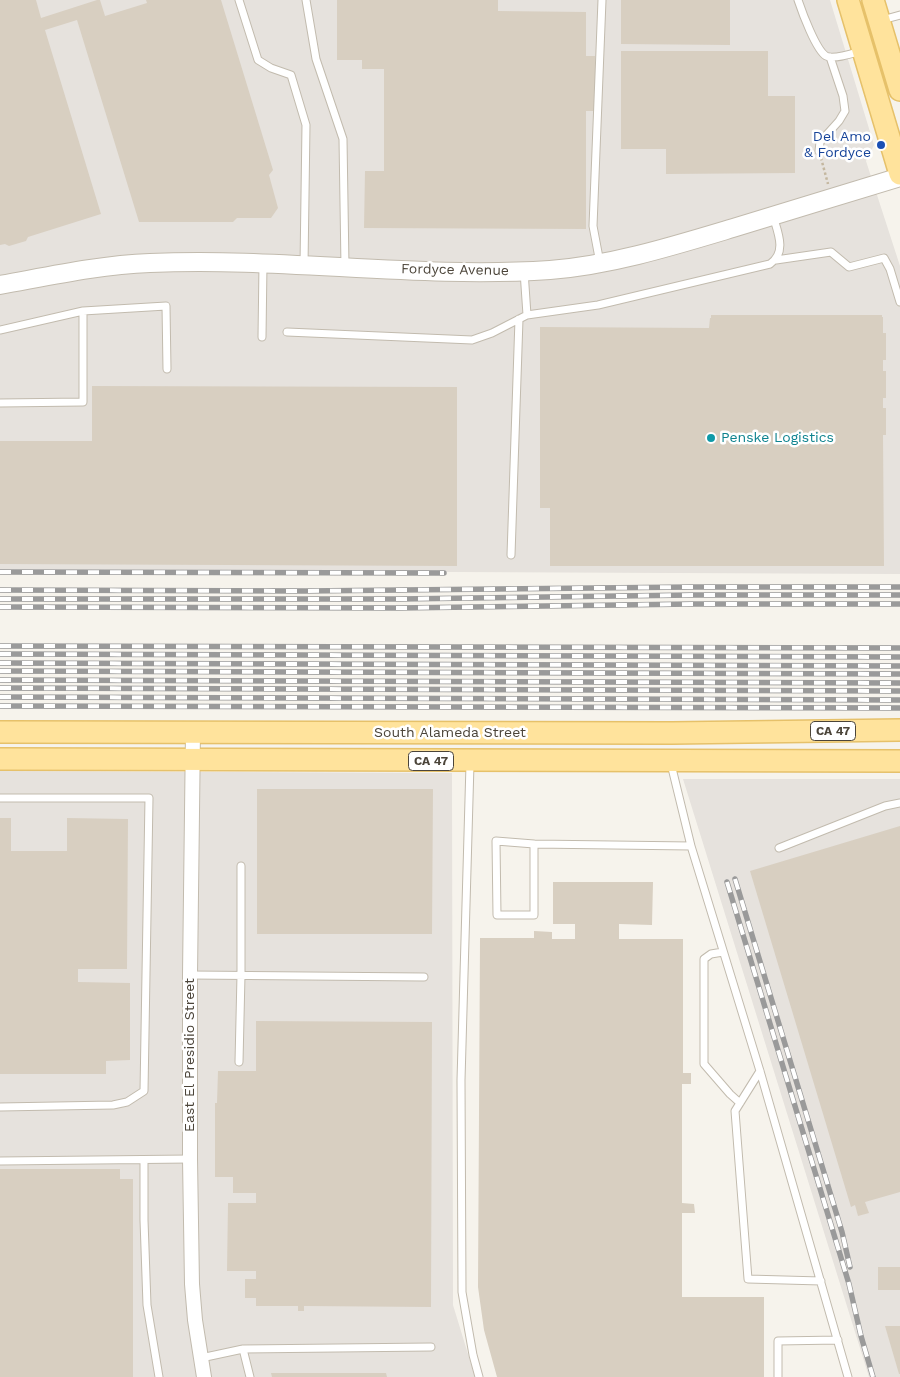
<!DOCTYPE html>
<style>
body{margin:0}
canvas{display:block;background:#f6f3ec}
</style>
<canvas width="900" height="1377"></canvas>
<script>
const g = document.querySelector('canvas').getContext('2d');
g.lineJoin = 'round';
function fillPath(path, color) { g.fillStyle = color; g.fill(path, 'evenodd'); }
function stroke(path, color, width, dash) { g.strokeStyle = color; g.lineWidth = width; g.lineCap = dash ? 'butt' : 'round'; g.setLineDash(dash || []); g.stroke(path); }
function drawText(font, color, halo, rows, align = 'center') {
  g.font = font + ' "Work Sans",sans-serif'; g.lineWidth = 5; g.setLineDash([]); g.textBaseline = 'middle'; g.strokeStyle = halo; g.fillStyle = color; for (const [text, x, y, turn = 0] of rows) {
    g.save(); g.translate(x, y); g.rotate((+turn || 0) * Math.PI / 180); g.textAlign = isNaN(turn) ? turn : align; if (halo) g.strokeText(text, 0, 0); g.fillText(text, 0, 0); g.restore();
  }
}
const industrial = new Path2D(`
 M0 0H830L874 145 866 161 900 266V574L0 570Z
 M0 771 452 773 453 1305 475 1377H0Z
 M683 779H900V1377H869Z`);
const building = new Path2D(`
 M0 0H36L41 18 97 0H100L105 16 147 3 146 0H221L273 170 269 175 278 208 271 218H237L233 222H139L77 20 45 30 101 214 28 237 26 241 9 246 5 244 0 245Z
 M337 0H498V11L586 12V56H595V111H586V229L364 228 365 171H384V69H362V60H337Z
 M621 0H730V45L621 44Z
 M621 51H768V96H795V173L666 174V149H621Z
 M711 315H882V317H883V333H886V360H883V371H886V398H883V408H886V435H883L884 566H550V508H540V327L709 328 710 318H711Z
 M92 386 457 387V566L0 564V441H92Z
 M257 789H433L432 934H257Z
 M0 818H11V851H67V818L128 819 127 969H78V982L130 983V1060L106 1061V1074H0Z
 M900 826V1192L865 1202 869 1213 858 1216 855 1205 851 1207 750 871Z
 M553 882H653L652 925 619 924V939H683V1073H691V1084H682V1203L694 1204 695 1213H682V1297H764V1377H497L484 1330 478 1287 480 938H534V931L552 932V939H575V924H553Z
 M256 1021 432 1022 431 1307 304 1306V1311H298V1306H256V1298H245V1279H256V1271H227L228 1203H256V1193H233V1177H215V1103H217L218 1071H256Z
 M0 1169H120V1179H133V1377H0Z
 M878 1267H900V1290H878Z
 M885 1326H900V1374H899Z
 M271 1373H386L387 1377H272Z`);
const path = new Path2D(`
 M821 158 828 184`);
const service = new Path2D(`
 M239 0 258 60 271 68 291 75 306 125 304 265
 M306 0 316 59 343 139 345 267
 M798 0C802 12 816 50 826 56 833 60 854 53 861 51
 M882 20 900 15
 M819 151 820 142 839 121 845 111 843 96 830 57
 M776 260 831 252 849 267 884 258 890 269 900 302
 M600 263 593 226 602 0
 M524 271 527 315 598 305 770 264C787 252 778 233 773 216
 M83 311 166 306 167 369
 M0 330 83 311V402L0 403
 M287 332 472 340 492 333 527 315
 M262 337 263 264
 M511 555 519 319
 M470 764 461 1080 462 1292 473 1355 479 1377
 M0 798H149L144 1091 127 1102 113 1105 0 1107
 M534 844 496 841 497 915H534V844L691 846 671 764
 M691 846 760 1071 848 1377
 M779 848 885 806 900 803
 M723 952 711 954 704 959V1064L730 1094 740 1103
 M190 975 424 977
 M239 1062 241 975V866
 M760 1071 735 1111 748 1279 821 1281
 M0 1161 190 1159
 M144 1161V1220L147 1305 159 1377
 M243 1349 250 1377
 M201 1358 243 1349 431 1347
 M778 1377V1341L838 1340`);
const minor = new Path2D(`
 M193 731 190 975V1159L192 1284 195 1320 204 1377`);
const tertiary = new Path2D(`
 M0 285C50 276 99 265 150 263 283 257 417 279 550 270 612 265 673 246 733 228 789 211 844 194 900 177`);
const primary = new Path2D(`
 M848 0 900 174
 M873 0 900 90
 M0 732 672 733 900 730
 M0 759 900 761`);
const rail = new Path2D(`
 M0 572 444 573
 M0 590 305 591 691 587H900
 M0 599H400L692 595H900
 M0 607 399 608 692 604H900
 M0 646 900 648
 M0 654 900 657
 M0 663 900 666
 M0 671 900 674
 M0 680 900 683
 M0 688 900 691
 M0 697 900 700
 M0 706 900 708
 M735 879 842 1232 850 1267
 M727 882 849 1284 861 1336 873 1377`);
const markers = [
 [881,145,5,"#1a4fb4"],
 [711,438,5,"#0f9aa8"]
];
const shields = [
 [833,731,45],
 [431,761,45]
];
const shieldNames = [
 ["CA 47",833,731],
 ["CA 47",431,761]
];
const transitNames = [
 ["Del Amo",871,137],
 ["& Fordyce",871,153]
];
const streetNames = [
 ["Fordyce Avenue",455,270,1],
 ["South Alameda Street",450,733],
 ["East El Presidio Street",190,1055,-90]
];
const cultureNames = [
 ["Penske Logistics",721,438]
];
fillPath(industrial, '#e6e2dd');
fillPath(building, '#d8cfc1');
stroke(service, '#c2bbae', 9);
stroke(minor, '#c2bbae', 16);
stroke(tertiary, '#c2bbae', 20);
stroke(primary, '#e6c16a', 24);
stroke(path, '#c4b79f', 2.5, [2.5, 2.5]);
stroke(service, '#fff', 7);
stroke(minor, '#fff', 14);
stroke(tertiary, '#fff', 18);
stroke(primary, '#ffe39c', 21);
stroke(rail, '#9a9a9a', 5.5);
stroke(rail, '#fff', 4, [11]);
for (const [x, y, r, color] of markers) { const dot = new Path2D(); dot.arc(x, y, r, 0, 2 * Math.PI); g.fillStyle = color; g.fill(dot); stroke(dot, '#fff', 2); }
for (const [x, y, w] of shields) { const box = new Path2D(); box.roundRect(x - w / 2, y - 9.5, w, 19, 4); g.fillStyle = '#fff'; g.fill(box); stroke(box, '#4b4439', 1); }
drawText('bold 12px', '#4b4439', null, shieldNames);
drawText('14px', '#164399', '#fff', transitNames, 'right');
drawText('14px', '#4b4439', '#fff', streetNames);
drawText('14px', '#0d838f', '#fff', cultureNames, 'left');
</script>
